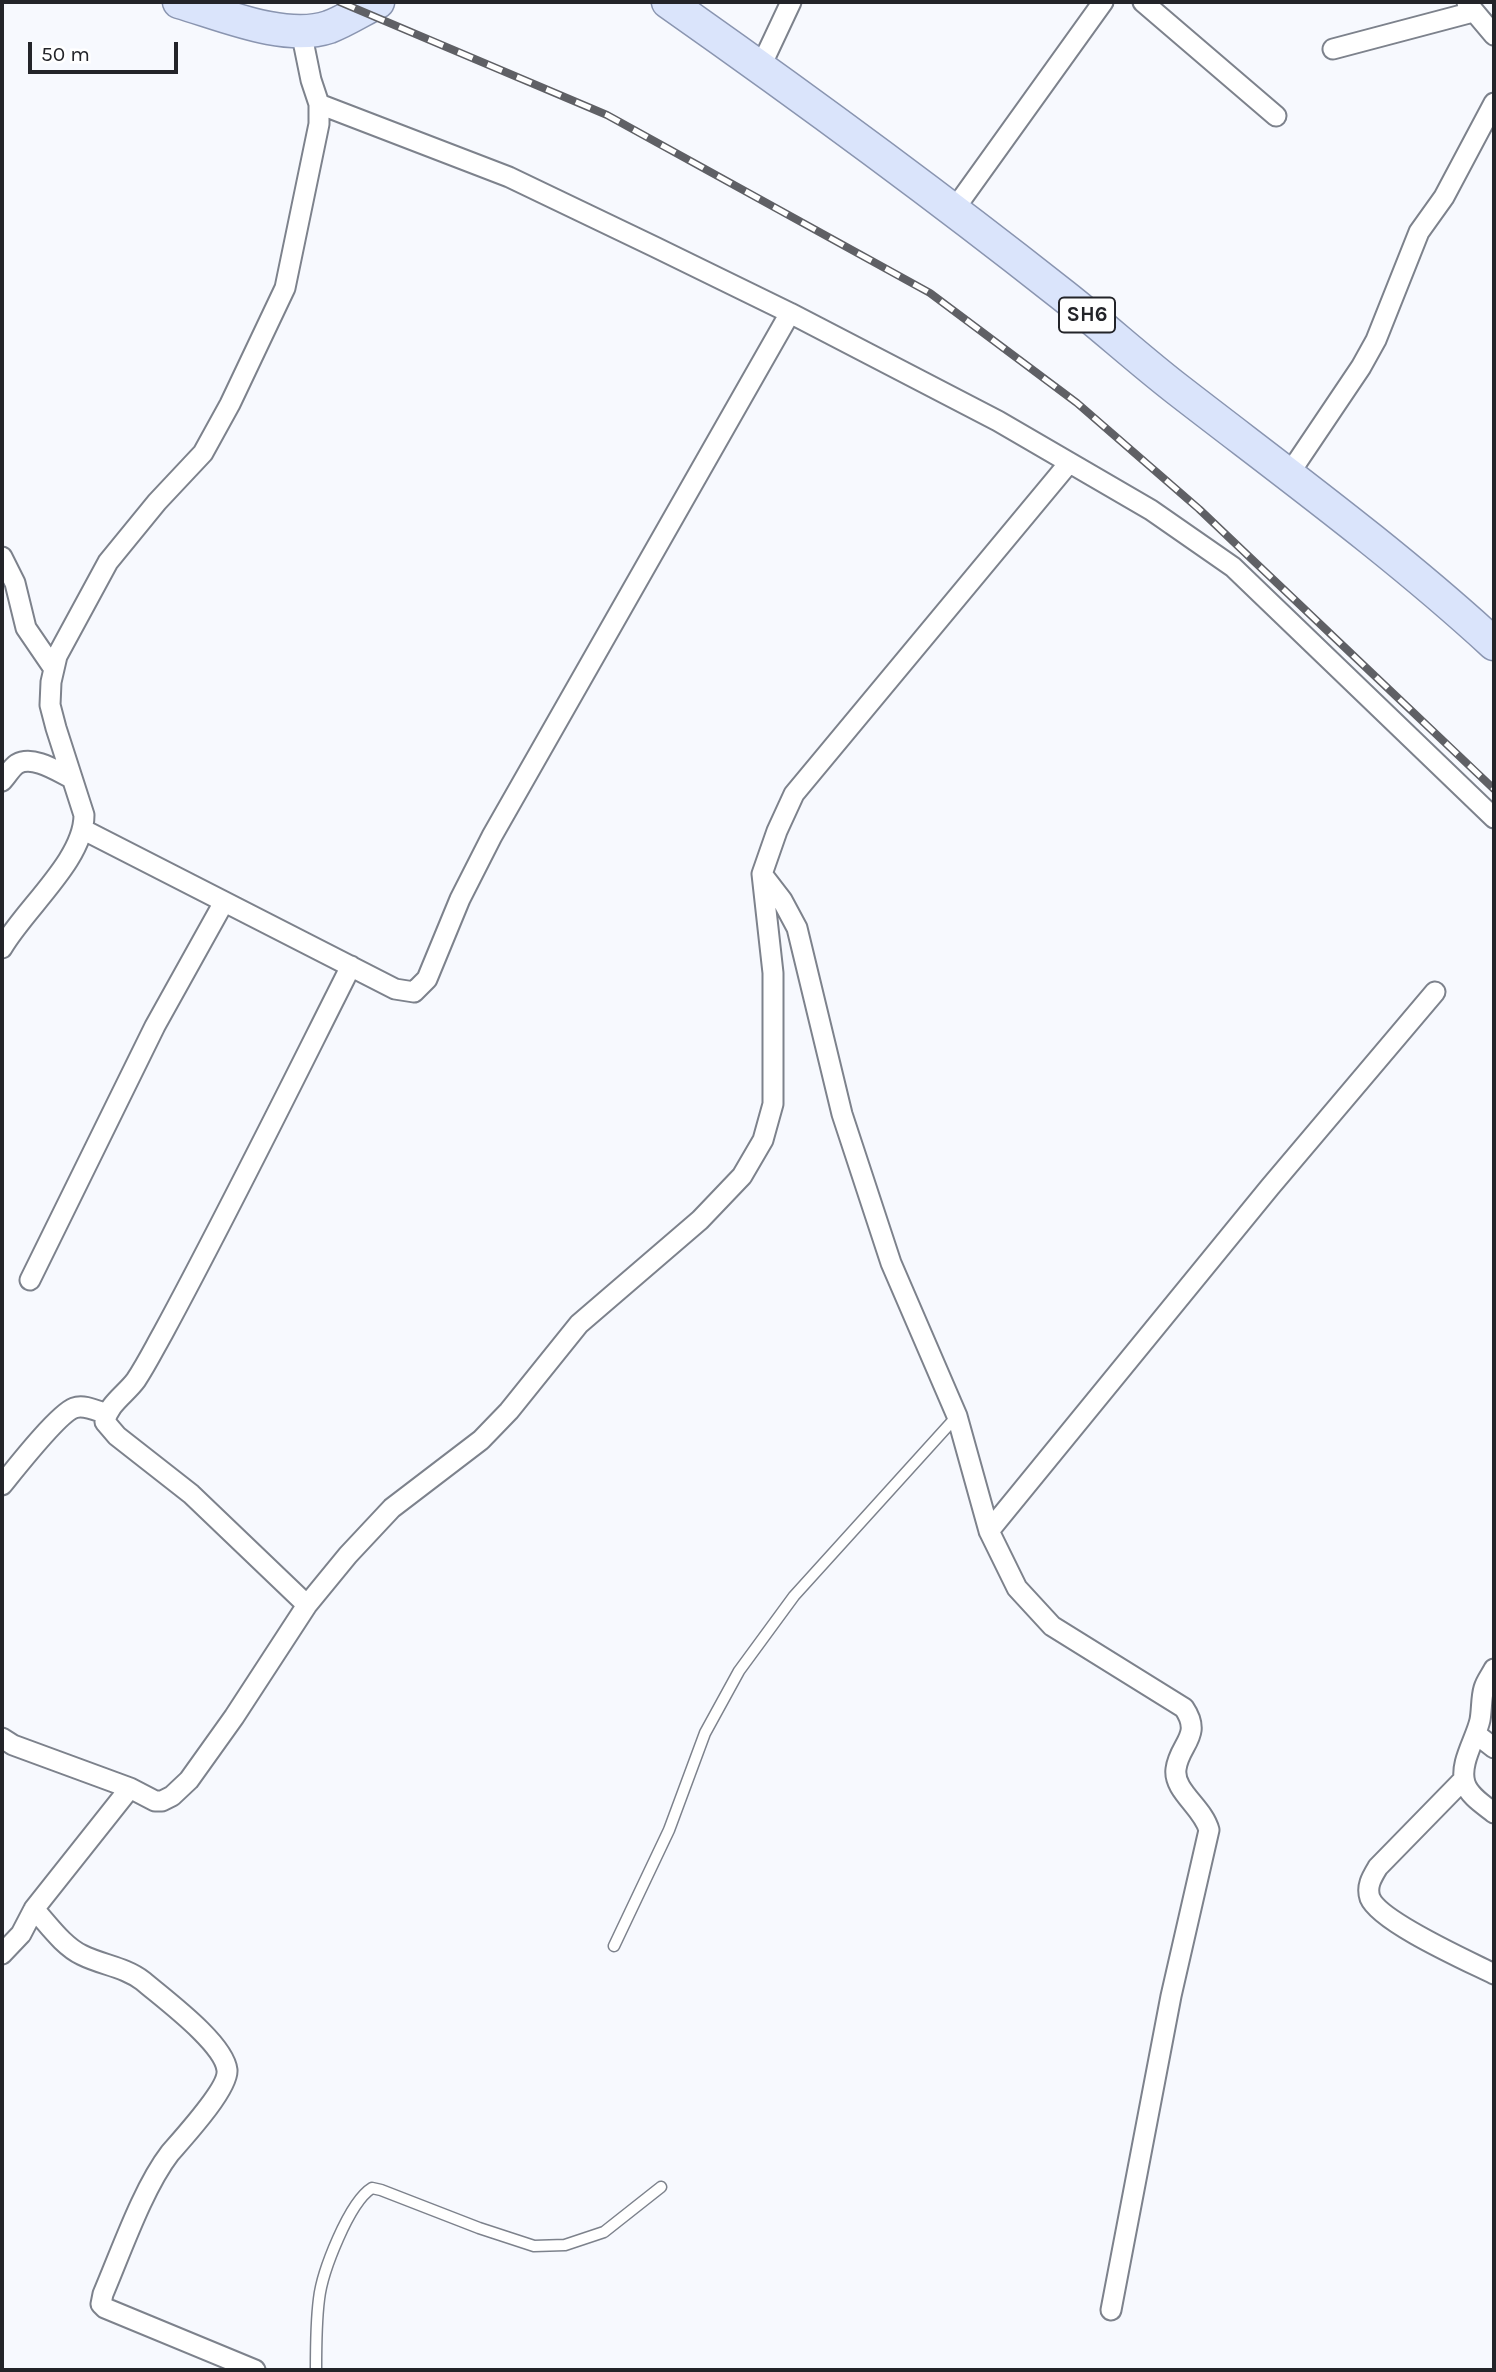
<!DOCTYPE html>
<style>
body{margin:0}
#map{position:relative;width:1496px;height:2372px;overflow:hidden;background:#f7f9fe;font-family:Karla,sans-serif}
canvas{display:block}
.frame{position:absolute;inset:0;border:4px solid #232429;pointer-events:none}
.scale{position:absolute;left:28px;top:42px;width:150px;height:32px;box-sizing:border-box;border:4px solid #232429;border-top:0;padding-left:9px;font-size:21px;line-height:24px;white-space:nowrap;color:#232429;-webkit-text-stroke:5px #fff;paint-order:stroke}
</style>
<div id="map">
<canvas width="1496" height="2372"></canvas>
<div class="frame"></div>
<div class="scale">50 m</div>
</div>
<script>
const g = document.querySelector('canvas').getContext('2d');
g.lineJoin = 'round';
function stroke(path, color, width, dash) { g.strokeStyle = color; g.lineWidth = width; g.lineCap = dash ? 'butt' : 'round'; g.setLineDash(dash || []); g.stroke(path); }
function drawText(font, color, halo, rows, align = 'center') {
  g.font = font + ' Karla,sans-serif'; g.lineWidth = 7; g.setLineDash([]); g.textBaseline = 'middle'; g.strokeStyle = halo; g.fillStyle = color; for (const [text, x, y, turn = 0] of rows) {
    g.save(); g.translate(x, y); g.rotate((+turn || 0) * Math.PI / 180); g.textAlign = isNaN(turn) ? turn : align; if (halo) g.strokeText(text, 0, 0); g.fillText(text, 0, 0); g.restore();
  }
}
const lane = new Path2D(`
 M614 1946 669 1830 705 1733 739 1671 794 1596 957 1416
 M316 2370C316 2347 316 2322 319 2299 322 2272 349 2202 372 2188L381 2190 479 2228 534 2246 565 2245 604 2232 661 2187`);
const street = new Path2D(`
 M1143 2 1276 116
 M1467 3 1494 35
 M1333 49 1473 12
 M760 68 791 2
 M319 104 509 177 655 247 790 313 998 421 1151 510 1233 567 1494 818
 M953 211 1103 2
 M1289 474 1361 367 1376 340 1419 232 1444 197 1494 103
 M2 557 15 583 26 628 54 669
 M2 781C7 776 11 768 17 764 33 755 57 771 71 778
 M84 830 395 989 414 992 427 979 460 899 492 836 790 313
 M762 874 782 900 797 928 842 1114 891 1263 957 1416 989 1531 1017 1588 1052 1626 1184 1708C1203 1736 1179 1744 1176 1769 1173 1791 1203 1807 1209 1830L1171 1996 1111 2310
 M2 948C25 908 84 860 84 815L56 728 50 705 51 682 57 656 108 562 157 502 203 453 230 404 285 288 319 124V104L311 80 301 31
 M30 1280 155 1026 224 902
 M2 1485C15 1469 58 1414 74 1408 84 1404 97 1411 107 1414
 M989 1531 1270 1187 1435 992
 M307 1605 191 1494 117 1436 105 1422C108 1404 126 1394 136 1380 146 1365 154 1349 163 1333 228 1213 289 1089 351 966
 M1494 1669C1491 1675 1486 1681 1484 1688 1481 1698 1482 1709 1480 1720 1476 1739 1459 1763 1465 1783 1469 1796 1484 1805 1494 1813
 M1476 1734 1494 1748
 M2 1738 13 1745 130 1788 155 1801H162L172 1796 189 1780 234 1717 307 1605 348 1555 392 1508 481 1440 509 1411 579 1324 700 1220 742 1176 763 1140 773 1104V973L762 874 777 831 794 794 1069 463
 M1464 1779 1378 1867C1372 1877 1366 1886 1370 1898 1380 1922 1468 1961 1494 1974
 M34 1909C48 1924 63 1946 82 1955 102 1965 125 1967 143 1981 164 1999 224 2043 227 2070 229 2088 183 2138 170 2153 143 2188 121 2252 103 2294L101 2304 105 2308 255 2370
 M2 1954 21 1934 34 1909 130 1788`);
const primary = new Path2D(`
 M179 2C221 14 285 42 329 27 345 21 362 10 378 2
 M668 2C800 95 931 191 1059 292 1099 323 1137 358 1177 389 1284 472 1394 552 1494 644`);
const rail = new Path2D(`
 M340 2 607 115 930 293 1077 403 1199 509 1494 789`);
const shields = [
 [1087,315,56]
];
const shieldNames = [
 ["SH6",1087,315]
];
stroke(lane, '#7d828c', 13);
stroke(street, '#7d828c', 23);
stroke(primary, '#8a95b0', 35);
stroke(lane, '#fff', 10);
stroke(street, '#fff', 19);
stroke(primary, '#dae4fb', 32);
stroke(rail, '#5f6065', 8);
stroke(rail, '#fff', 5, [16]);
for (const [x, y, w] of shields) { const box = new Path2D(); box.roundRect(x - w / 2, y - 17.5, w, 35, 5); g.fillStyle = '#fff'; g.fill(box); stroke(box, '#232429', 2); }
drawText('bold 21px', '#232429', null, shieldNames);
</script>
